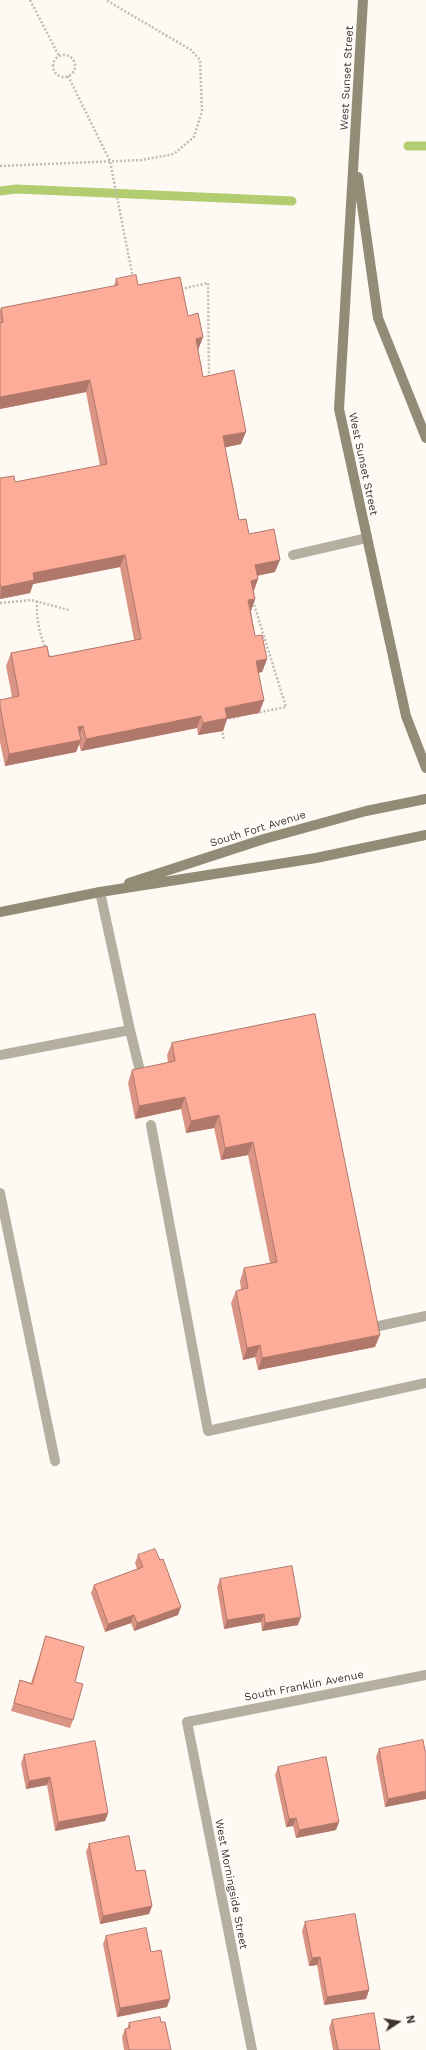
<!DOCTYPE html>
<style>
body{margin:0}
#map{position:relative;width:426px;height:2050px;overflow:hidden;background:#fff9f4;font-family:"Work Sans",sans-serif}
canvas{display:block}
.north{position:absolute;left:378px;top:2002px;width:40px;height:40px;-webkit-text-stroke:3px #fff;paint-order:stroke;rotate:78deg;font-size:11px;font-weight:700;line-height:16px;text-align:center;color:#3f342a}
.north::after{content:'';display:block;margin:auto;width:14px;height:18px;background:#3f342a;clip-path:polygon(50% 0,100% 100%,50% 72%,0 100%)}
</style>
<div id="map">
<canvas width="426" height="2050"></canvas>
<div class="north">N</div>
</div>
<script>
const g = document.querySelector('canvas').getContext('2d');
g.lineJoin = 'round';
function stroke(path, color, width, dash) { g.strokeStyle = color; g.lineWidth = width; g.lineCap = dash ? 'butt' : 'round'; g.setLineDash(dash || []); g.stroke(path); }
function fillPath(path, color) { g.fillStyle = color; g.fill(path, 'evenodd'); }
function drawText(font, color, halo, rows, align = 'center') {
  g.font = font + ' "Work Sans",sans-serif'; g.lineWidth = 3; g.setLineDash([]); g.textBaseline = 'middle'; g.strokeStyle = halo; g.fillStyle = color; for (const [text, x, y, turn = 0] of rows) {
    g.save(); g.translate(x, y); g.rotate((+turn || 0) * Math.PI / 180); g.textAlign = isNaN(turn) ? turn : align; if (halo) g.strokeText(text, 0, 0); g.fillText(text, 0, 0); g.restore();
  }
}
const stream = new Path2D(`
 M408 146H426
 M0 191 16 189 292 201`);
const path = new Path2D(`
 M30 0 59 56
 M53 66a11 11 0 1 1 22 0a11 11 0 1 1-22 0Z
 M68 76 110 161 133 278
 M0 166 141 160 174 154 194 137 202 111 200 60 191 50 106 0
 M181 289 208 283 209 379
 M37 601C36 622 41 641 51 659
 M253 601 286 707 256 713
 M0 603 31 600 69 610
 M225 719 241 716
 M222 729 224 741`);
const lane = new Path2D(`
 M293 555 367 538
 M130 1030 141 1075
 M0 1055 130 1030 100 892
 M151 1125 208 1431 426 1383
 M0 1193 55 1461
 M379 1326 426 1316`);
const street = new Path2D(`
 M252 2050 187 1722 426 1675`);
const secondary = new Path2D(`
 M363 0 339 409 406 716 426 768
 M358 177 378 318 426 438
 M129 883 264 839 366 811 426 799
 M0 912 100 892 316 858 426 835`);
const wall = new Path2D(`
 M116 279 138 285 188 316 203 337 198 350 203 377 241 444 225 447 239 520 275 572 257 576 258 579 254 591 255 599 251 611 255 636 267 659 262 672 258 673 264 700 259 713 227 719 223 731 198 735 197 728 81 751 79 744 76 752 5 766 0 742V700L12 697 6 666 11 653 49 657 134 640 120 567 33 584 30 593 0 599V478L15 482 100 466 86 392 0 409V311L1 308 114 286Z
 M315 1014 375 1347 258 1370 255 1357 243 1360 231 1303 236 1291 241 1289 240 1281 244 1268 270 1263 248 1155 221 1160 214 1128 186 1133 181 1109 135 1119 128 1083 132 1070 168 1063 167 1055 172 1043Z
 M138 1555 178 1615 134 1631 131 1623 105 1632 91 1593 94 1585 137 1569 135 1563Z
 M220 1579 298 1625 262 1631 261 1622 224 1629 217 1587Z
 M46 1636 75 1682 73 1720 70 1728 11 1711 18 1688 20 1680 31 1683Z
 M379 1749 426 1751V1799L385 1807 376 1757Z
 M24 1755 108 1813 105 1821 55 1831 47 1785 26 1789 21 1763Z
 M278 1767 336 1830 296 1838 293 1826 286 1827 275 1775Z
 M89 1844 136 1871 152 1906 149 1914 100 1924 86 1852Z
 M305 1922 369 1990 366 1999 324 2005 317 1965 309 1966 302 1931Z
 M106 1936 151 1952 167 2007 117 2017 103 1944Z
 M332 2020 380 2050H333L329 2028Z
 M161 2022 171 2050H124L122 2037 125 2029H127L129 2023Z`);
const shadedWall = new Path2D(`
 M203 337 198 350 191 351 196 339Z
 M90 380 86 392 0 409V397Z
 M246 432 241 444 218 449 223 436Z
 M125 555 120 567 33 584 30 593 0 599 1 587 33 573Z
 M280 560 275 572 250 577 255 565Z
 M258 579 253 592 251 581Z
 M255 599 251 611 248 600Z
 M267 659 262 672 251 674 256 661Z
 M264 700 259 713 227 719 223 731 198 735 203 723 225 708Z
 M201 716 197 728 81 751 86 739Z
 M83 726 78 739V727Z
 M81 740 76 752 5 766 9 754Z
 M185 1097 181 1109 135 1119 139 1106Z
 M219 1115 214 1128 186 1133 191 1121Z
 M253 1142 248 1155 221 1160 225 1148Z
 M380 1335 375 1347 258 1370 262 1358Z
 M260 1345 255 1357 243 1360 247 1348Z
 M181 1607 178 1615 134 1631 137 1623Z
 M264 1614 261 1622 224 1629 227 1620Z
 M134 1615 131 1623 105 1632 108 1624Z
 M301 1617 298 1625 262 1631 265 1623Z
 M50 1777 47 1785 26 1789 29 1781Z
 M426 1791V1799L385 1807 388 1799Z
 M108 1813 105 1821 55 1831 58 1822Z
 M296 1818 293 1826 286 1827 289 1819Z
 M339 1822 336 1830 296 1838 299 1830Z
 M152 1906 149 1914 100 1924 103 1916Z
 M320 1957 317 1965 309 1966 312 1958Z
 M369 1990 366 1999 324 2005 327 1997Z
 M170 1999 167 2007 117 2017 120 2008Z`);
const building = new Path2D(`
 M136 275 138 285 180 277 188 316 198 313 203 337 196 339 203 377 234 370 246 432 223 436 239 520 246 519 249 534 274 529 280 560 255 565 258 579 251 581 255 599 248 600 255 636 262 635 267 659 256 661 264 700 225 708 227 718 203 723 201 716 86 739 83 726 78 727 81 740 9 754 0 706V700L19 696 11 653 47 646 49 657 141 639 125 555 33 573 34 580 1 587 0 583V478L14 476 15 482 107 464 90 380 0 397V323L3 322 1 308 118 285 116 279Z
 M315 1014 380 1335 262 1358 260 1345 247 1348 236 1291 248 1288 244 1268 277 1262 253 1142 225 1148 219 1115 191 1121 185 1097 139 1106 132 1070 175 1061 172 1043Z
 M155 1549 160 1560 163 1559 181 1607 137 1623 134 1615 108 1624 94 1585 143 1567 138 1555Z
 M292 1566 301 1617 265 1623 264 1614 227 1620 220 1579Z
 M46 1636 84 1647 75 1682 83 1684 73 1720 14 1703 20 1680 32 1684Z
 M423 1740 425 1751H426V1791L388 1799 379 1749Z
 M95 1741 108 1813 58 1822 50 1777 29 1781 24 1755Z
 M326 1757 339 1822 299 1830 296 1818 289 1819 278 1767Z
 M129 1836 136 1871 145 1870 152 1906 103 1916 89 1844Z
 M355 1914 369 1990 327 1997 320 1957 312 1958 305 1922Z
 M146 1928 151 1952 161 1950 170 1999 120 2008 106 1936Z
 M374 2013 380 2050H338L332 2020Z
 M160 2017 161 2022H165L171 2050H129L125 2029 130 2028 129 2023Z`);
const streetNames = [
 ["West Sunset Street",347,78,-87],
 ["West Sunset Street",363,464,78],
 ["South Fort Avenue",258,829,-17],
 ["South Franklin Avenue",304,1686,-11],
 ["West Morningside Street",231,1884,79]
];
stroke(stream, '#b2cd70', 9);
stroke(path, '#c3bbb4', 2.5, [2, 2]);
stroke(lane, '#b4afa1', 10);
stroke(street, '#b4afa1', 10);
stroke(secondary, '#928b76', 10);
fillPath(wall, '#d99484');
fillPath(shadedWall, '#b0786b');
fillPath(building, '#fcac99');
stroke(building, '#b0786b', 1);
drawText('11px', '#3f342a', '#fff', streetNames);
</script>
